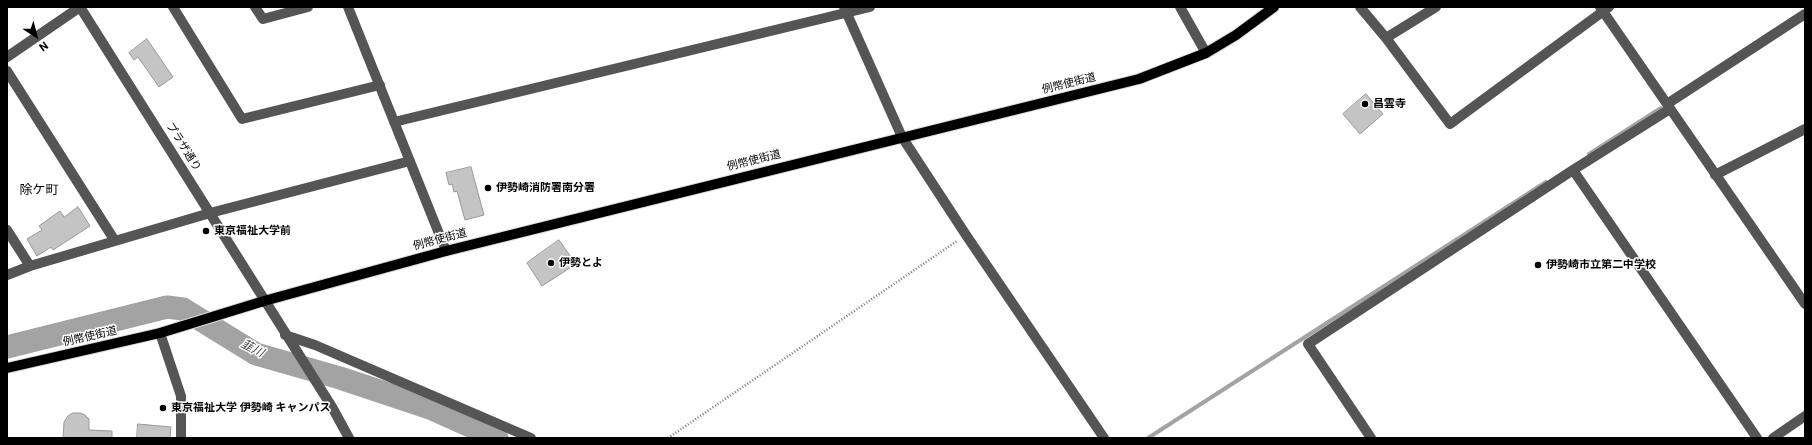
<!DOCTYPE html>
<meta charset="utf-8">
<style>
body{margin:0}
#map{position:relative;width:1812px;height:445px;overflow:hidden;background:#fff;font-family:Roboto,sans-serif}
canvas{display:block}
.frame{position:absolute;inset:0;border:8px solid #000;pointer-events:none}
.north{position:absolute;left:16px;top:16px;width:40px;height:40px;-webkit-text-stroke:3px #fff;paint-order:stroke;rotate:144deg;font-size:11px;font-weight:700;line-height:16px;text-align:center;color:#000}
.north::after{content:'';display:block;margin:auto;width:14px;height:18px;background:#000;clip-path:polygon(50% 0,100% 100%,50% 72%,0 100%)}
</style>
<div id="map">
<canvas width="1812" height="445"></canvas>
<div class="frame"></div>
<div class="north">N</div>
</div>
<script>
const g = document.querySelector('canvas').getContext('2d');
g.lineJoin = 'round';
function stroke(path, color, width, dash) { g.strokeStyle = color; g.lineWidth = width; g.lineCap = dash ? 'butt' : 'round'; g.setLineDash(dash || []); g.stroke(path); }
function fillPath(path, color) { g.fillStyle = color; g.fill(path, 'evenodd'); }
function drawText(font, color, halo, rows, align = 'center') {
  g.font = font + ' Roboto,"Noto Sans JP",sans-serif'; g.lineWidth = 3; g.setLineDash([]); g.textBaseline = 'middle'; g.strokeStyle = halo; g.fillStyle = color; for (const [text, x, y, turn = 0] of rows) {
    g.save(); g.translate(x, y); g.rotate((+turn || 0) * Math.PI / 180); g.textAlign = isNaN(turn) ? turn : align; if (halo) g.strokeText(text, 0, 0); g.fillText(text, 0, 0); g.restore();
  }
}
const stream = new Path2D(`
 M1589 154 1661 108
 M1148 438 1546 182`);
const river = new Path2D(`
 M7 347 167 307 183 309 256 354 340 378 430 408 497 438`);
const building = new Path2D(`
 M147 39 173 77 159 87 138 57 134 60 129 53Z
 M1366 94 1383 114 1360 134 1343 114Z
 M471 167 484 215 465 220 457 191 454 192 452 184 449 185 446 173Z
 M78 207 90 226 53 250 51 247 37 256 27 239 42 230 39 226 60 211 64 217Z
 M559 240 576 264 542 286 527 263Z
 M73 413H80L85 415 89 419V430L112 431V438H63L64 422 68 416Z
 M138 424 171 427 170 438H137Z`);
const path = new Path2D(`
 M668 438 957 241`);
const minor = new Path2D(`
 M80 7 332 407 349 438
 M173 7 242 119 380 85
 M255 7 263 19 308 7
 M348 7 446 251
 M844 7 902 137 966 235 1104 438
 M1180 7 1206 53
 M1360 7 1386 38
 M1436 7 1386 38 1450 124 1609 7
 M1600 7 1805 304
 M7 57 80 7
 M7 71 115 241
 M1667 104 1805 14
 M394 122 870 7
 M1573 170 1670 109
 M1715 175 1805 129
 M7 230 30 266
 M7 275 30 266 210 213 410 161
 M160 333 181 396V438
 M285 335 315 345 531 438
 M1371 438 1308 344 1573 170 1757 438
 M1773 438 1805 416`);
const major = new Path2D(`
 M7 368 160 333 264 301 446 251 1139 79 1206 53 1236 35 1274 7`);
const markers = [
 [1365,104,4,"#000"],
 [488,188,4,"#000"],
 [206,231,4,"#000"],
 [551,263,4,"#000"],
 [1538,265,4,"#000"],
 [163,408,4,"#000"]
];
const streetNames = [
 ["例幣使街道",1069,84,-14],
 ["プラザ通り",183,147,58],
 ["例幣使街道",754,161,-14],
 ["例幣使街道",440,240,-15],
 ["例幣使街道",90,337,-13]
];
const poiNames = [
 ["昌雲寺",1373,104],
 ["伊勢崎消防署南分署",496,188],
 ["東京福祉大学前",214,231],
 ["伊勢とよ",559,263],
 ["伊勢崎市立第二中学校",1546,265],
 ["東京福祉大学 伊勢崎 キャンパス",171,408]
];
const waterNames = [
 ["韮川",252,349,27]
];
const quarterNames = [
 ["除ケ町",39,191]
];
stroke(stream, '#a3a3a3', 4);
stroke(river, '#a3a3a3', 23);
fillPath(building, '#c4c4c4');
stroke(building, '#999', 1);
stroke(major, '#dbdbdb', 12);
stroke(path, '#777', 2.5, [1, 2]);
stroke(minor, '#555', 10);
stroke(major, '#000', 10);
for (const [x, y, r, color] of markers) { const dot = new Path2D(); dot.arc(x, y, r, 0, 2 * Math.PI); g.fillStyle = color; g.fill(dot); stroke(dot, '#fff', 1.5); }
drawText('11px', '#000', '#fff', streetNames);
drawText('bold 11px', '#000', '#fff', poiNames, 'left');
drawText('italic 12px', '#444', '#fff', waterNames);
drawText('13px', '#000', '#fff', quarterNames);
</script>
